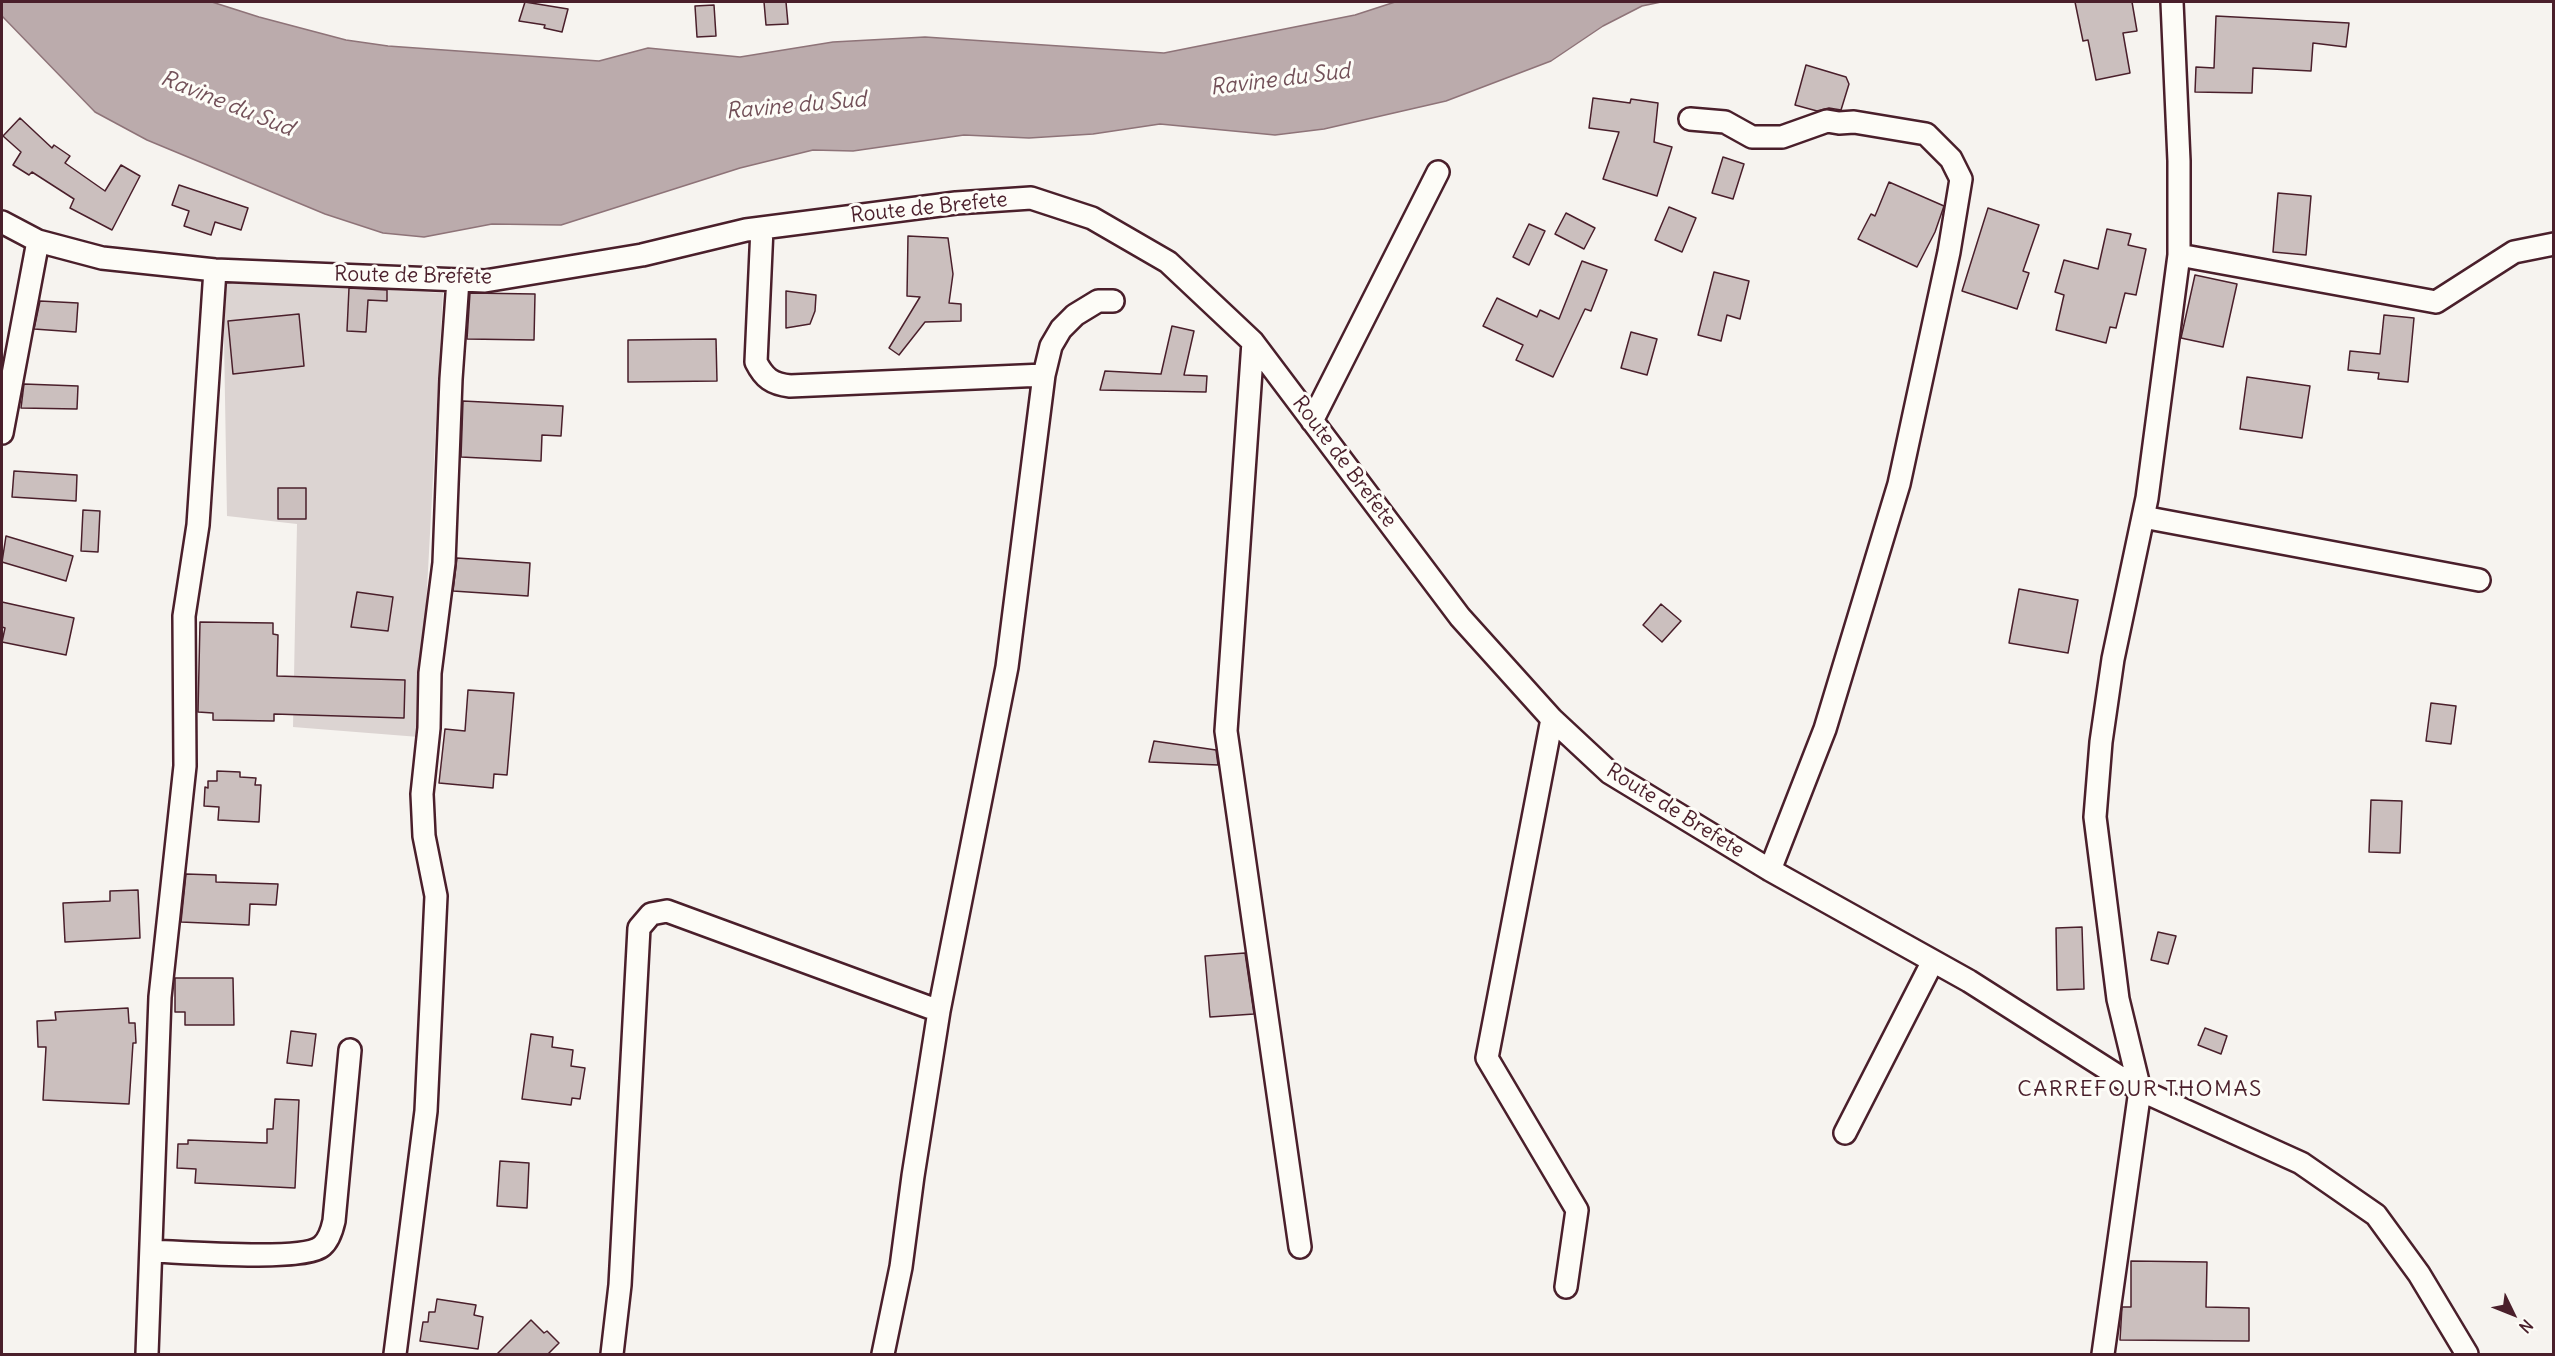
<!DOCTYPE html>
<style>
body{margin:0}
#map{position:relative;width:2555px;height:1356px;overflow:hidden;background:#f6f3ef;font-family:Delius,sans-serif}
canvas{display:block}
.frame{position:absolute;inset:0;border:3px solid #4a1f2b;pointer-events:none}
.north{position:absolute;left:2483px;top:1284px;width:60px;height:60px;-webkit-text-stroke:4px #fdfcf7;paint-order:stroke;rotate:133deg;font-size:16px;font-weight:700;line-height:24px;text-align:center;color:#4a1f2b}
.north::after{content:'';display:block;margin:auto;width:21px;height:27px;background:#4a1f2b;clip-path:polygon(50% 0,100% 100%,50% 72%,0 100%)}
</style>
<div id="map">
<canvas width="2555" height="1356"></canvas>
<div class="frame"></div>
<div class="north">N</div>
</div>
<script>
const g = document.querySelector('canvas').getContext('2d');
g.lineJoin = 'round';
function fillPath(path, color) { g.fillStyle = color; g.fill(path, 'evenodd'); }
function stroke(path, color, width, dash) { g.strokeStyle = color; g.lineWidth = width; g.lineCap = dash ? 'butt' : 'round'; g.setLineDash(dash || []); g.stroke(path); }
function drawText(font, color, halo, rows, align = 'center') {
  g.font = font + ' Delius,sans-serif'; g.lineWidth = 6; g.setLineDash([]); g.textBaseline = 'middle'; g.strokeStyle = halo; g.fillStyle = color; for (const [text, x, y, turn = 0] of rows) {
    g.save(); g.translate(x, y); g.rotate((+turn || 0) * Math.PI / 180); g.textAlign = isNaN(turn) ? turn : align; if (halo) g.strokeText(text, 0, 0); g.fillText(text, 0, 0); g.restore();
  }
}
const green = new Path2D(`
 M223 280 443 293 419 737 293 727 297 524 227 516Z`);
const water = new Path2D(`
 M2 2H212L259 17 346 40 388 46 599 61 648 48 740 57 833 42 925 37 1164 53 1355 15 1395 2H1661L1642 6 1603 26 1551 61 1446 101 1324 129 1275 135 1160 124 1093 134 1029 138 964 135 853 151 813 150 740 168 561 225 492 224 424 237 383 233 325 214 147 140 95 112 2 16Z`);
const building = new Path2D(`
 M525 2 568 9 562 32 544 28 545 25 519 21Z
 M764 2H786L788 24 766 25Z
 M2075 2H2132L2137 31 2123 33 2130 73 2096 80 2088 40 2083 41Z
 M714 5 716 36 697 37 695 6Z
 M2216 16 2349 23 2346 47 2313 43 2311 71 2253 68 2252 93 2195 92 2196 67 2214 68Z
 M1806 65 1846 77 1849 84 1841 110 1829 108 1817 111 1795 105Z
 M1593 98 1630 103 1631 99 1658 103 1654 142 1672 147 1657 196 1603 179 1619 132 1589 128Z
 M20 118 52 148 54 145 70 156 65 163 105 191 121 165 140 176 112 230 70 208 74 199 32 172 29 175 13 165 21 152 3 136Z
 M1723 157 1744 164 1733 199 1712 193Z
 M1889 182 1944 206 1935 232 1917 267 1858 239 1871 214 1875 216Z
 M179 185 248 208 241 230 215 222 211 235 184 226 189 211 172 205Z
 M2278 193 2311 196 2306 255 2273 252Z
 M1669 207 1696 218 1682 252 1655 240Z
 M1988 208 2039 225 2023 271 2029 273 2017 309 1962 291Z
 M1566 213 1595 228 1584 249 1555 234Z
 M1529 224 1545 231 1529 265 1513 257Z
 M2107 229 2131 234 2128 245 2146 249 2136 295 2125 293 2116 328 2110 327 2106 343 2056 330 2064 295 2055 292 2064 260 2098 269Z
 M908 236 948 238 953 274 949 303 961 304V321L925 322 899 355 889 348 920 297 907 296Z
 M1582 261 1607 270 1591 311 1585 309 1553 377 1516 360 1523 345 1483 326 1497 298 1537 317 1540 310 1559 319Z
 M1714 272 1749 281 1740 319 1727 315 1721 341 1698 335Z
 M2195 275 2237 284 2223 347 2181 338Z
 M349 288 387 290V301L368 300 366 332 347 331Z
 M786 291 816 295 815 311 810 324 786 328Z
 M470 293 535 294 534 340 467 339Z
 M40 301 78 303 76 332 34 329Z
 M299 314 304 366 233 374 228 321Z
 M2384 315 2414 318 2408 382 2378 379 2379 373 2348 370 2350 351 2380 354Z
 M1172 326 1194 331 1184 375 1207 376 1206 392 1100 390 1105 371 1161 374Z
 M1631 332 1657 339 1647 375 1621 368Z
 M716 339 717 381 628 382V340Z
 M2247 377 2310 386 2302 438 2240 429Z
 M24 384 78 386 77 409 21 408Z
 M463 401 563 406 561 436 542 435 541 461 461 457Z
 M14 471 77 475 76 501 12 497Z
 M278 488H306V519H278Z
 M83 510 100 511 98 552 81 551Z
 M6 536 73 556 66 581 2 562Z
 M457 558 530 563 528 596 453 591Z
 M2019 589 2078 600 2068 653 2009 643Z
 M357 592 393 597 388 631 351 627Z
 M2 602 74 618 66 655 2 642 5 628 2 627Z
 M1661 604 1681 621 1662 642 1643 625Z
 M200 622 273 623V634L278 635 277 676 405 680 404 718 274 714V721L213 720V713L198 712Z
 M468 690 514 693 507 775 494 774 493 788 439 783 445 729 465 731Z
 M2431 703 2456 706 2451 744 2426 741Z
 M1154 741 1216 750 1218 765 1149 762Z
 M217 771 240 772V777L256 778 255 785H261L259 822 218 820 219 807 204 806 205 787 208 788V781H217Z
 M2371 800 2402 801 2400 853 2369 852Z
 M186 874 216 875V882L278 884 276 905 250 904 249 925 181 922Z
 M138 890 140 938 65 942 63 903 110 901V891Z
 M2082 927 2084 989 2057 990 2056 928Z
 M2158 932 2176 936 2168 964 2151 960Z
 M1245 953 1254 1014 1210 1017 1205 956Z
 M175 978H233L234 1025H185V1012H175Z
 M128 1008 129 1023H135L136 1043H133L129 1104 43 1100 46 1047H38L37 1021 56 1020 55 1012Z
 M2205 1028 2227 1036 2221 1054 2198 1045Z
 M291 1031 316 1034 312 1066 287 1063Z
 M531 1034 553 1037 552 1047 573 1050 571 1066 585 1068 580 1099 572 1098 571 1105 522 1099Z
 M275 1099 299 1100 295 1188 195 1183 196 1169 177 1168 178 1144H188V1140L267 1143V1129H273Z
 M500 1161 529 1163 527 1208 497 1206Z
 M2131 1261 2207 1262 2206 1307 2249 1308V1341L2120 1340 2122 1307H2131Z
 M437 1299 476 1305 474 1315 483 1317 478 1349 420 1341 423 1322H428L429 1312H435Z
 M531 1320 544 1333 547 1331 559 1343 548 1354H497Z`);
const minor = new Path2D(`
 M1690 119 1725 122 1752 137H1782L1827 121 1839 123 1854 122 1926 134 1951 159 1961 179 1949 252 1899 484 1825 729 1770 870
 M2 222 38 241 102 258 215 270 485 281 642 255 746 230 956 203 1031 198 1092 218 1168 262 1253 342 1460 617 1552 719 1610 773 1770 870 1969 981 2140 1090 2301 1163 2376 1215 2419 1274 2467 1354
 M762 228 756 362C764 378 772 384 790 386L1044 375 1007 667 939 1011 913 1176 901 1267 883 1354
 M2179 255 2436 302 2514 252 2554 244
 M1253 342 1226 731 1300 1247
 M1044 375 1051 346 1061 329 1075 315 1098 301H1113
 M1312 421 1438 172
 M2 433 38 241
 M2143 517 2479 580
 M1552 719 1487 1058 1577 1210 1566 1287
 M1845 1133 1933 961
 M152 1251C181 1252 304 1262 322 1246 329 1240 332 1230 334 1221L350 1050
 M147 1354 160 997 185 766 184 616 198 525 215 270
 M395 1354 426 1111 436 896 424 836 422 794 429 728 430 673 444 563 451 379 458 280
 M612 1354 620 1285 639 928 651 914 667 911 939 1011
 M2103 1354 2140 1090 2118 999 2095 817 2101 742 2113 659 2147 498 2179 255V161L2172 2`);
const streetNames = [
 ["Route de Brefete",929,208,-6],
 ["Route de Brefete",413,276,1],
 ["Route de Brefete",1344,462,53],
 ["Route de Brefete",1675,811,32]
];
const waterNames = [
 ["Ravine du Sud",1280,80,-7],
 ["Ravine du Sud",227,104,22],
 ["Ravine du Sud",796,106,-5]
];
const neighbourhoodNames = [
 ["CARREFOUR THOMAS",2140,1090]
];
fillPath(green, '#dcd4d2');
fillPath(water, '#bbabac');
stroke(water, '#8e7378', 1.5);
fillPath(building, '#cbbfbe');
stroke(building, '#4a1f2b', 1.5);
stroke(minor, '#4a1f2b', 26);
stroke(minor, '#fdfcf7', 21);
drawText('21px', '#4a1f2b', '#fdfcf7', streetNames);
drawText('italic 22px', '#725058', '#fdfcf7', waterNames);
g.letterSpacing = '1.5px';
drawText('22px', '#4a1f2b', '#fdfcf7', neighbourhoodNames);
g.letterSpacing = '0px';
</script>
